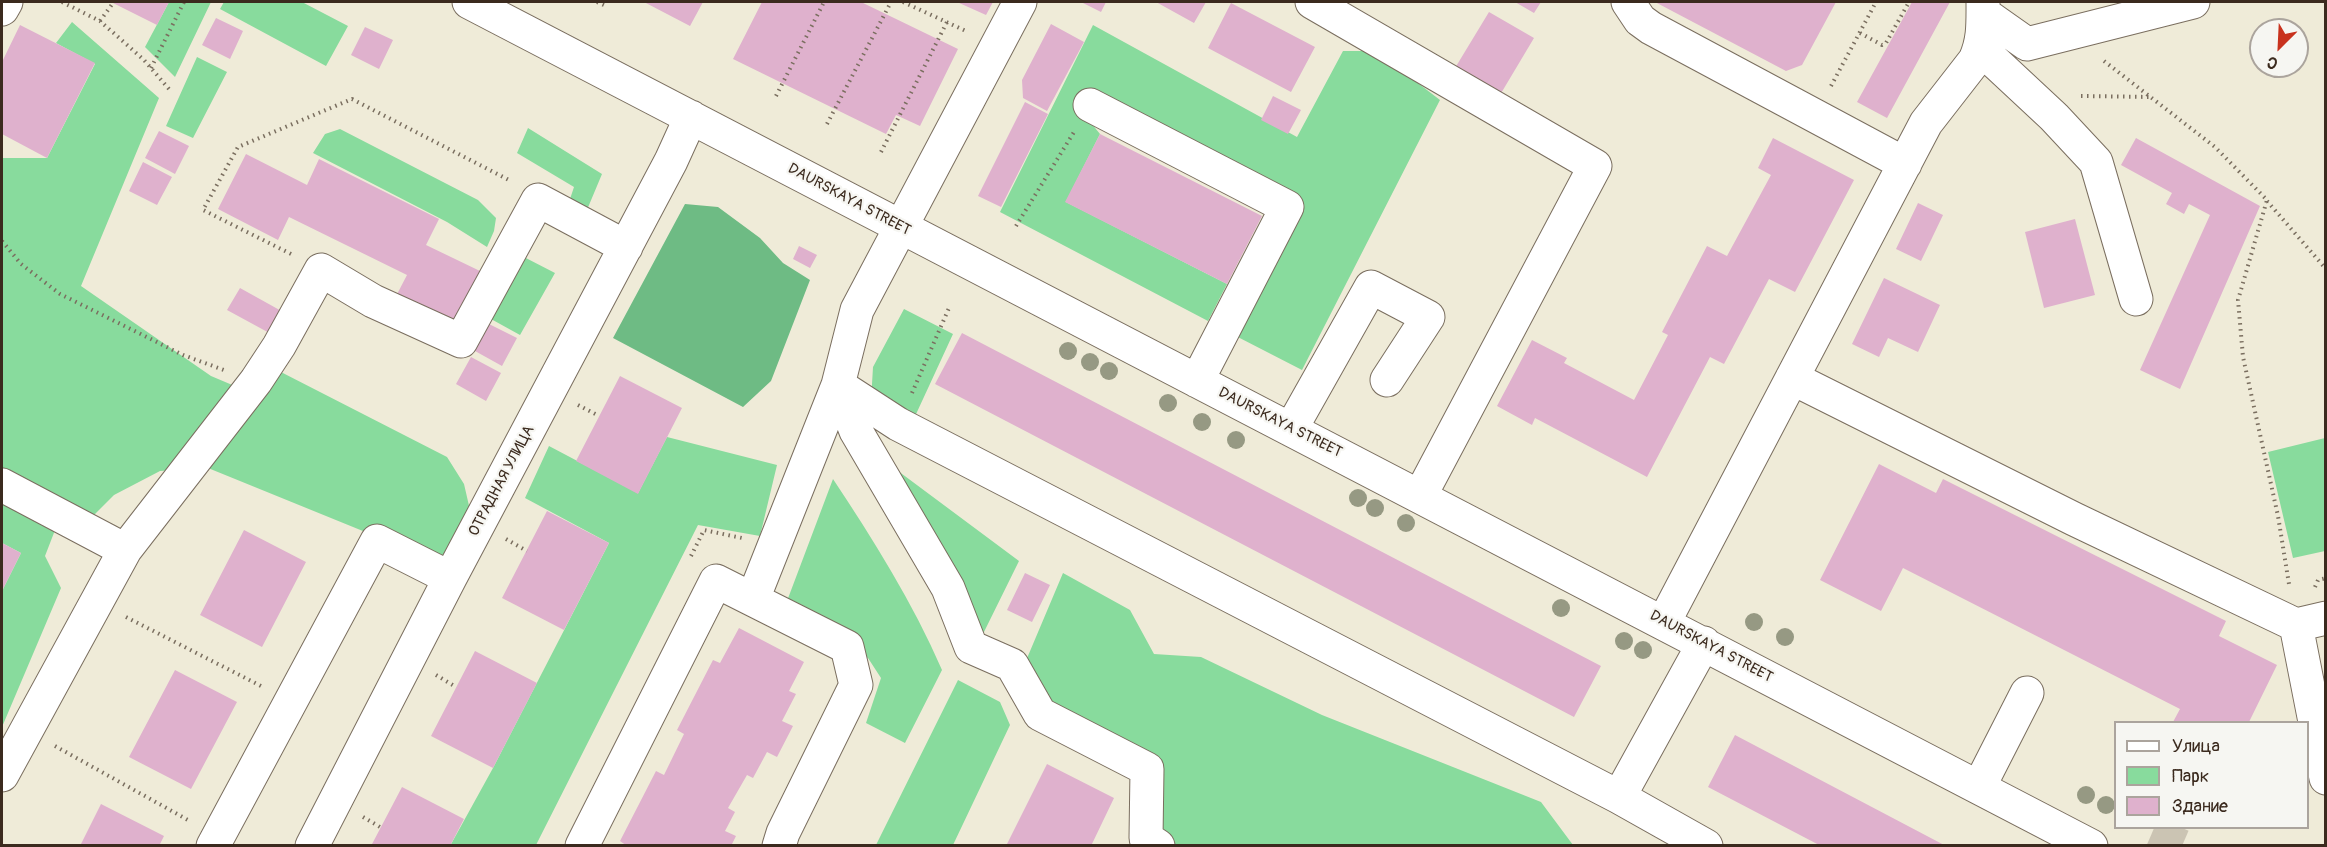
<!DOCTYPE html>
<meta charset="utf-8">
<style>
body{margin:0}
#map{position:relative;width:2327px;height:847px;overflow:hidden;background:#efebd8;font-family:Pangolin,sans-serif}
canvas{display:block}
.frame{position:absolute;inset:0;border:3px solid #3b2a1e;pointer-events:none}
.legend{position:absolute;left:2114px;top:721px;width:195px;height:108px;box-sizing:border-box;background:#f6f6f2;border:2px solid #aba49d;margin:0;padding:8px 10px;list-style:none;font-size:18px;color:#3b2a1e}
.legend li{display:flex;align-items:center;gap:12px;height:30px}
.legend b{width:30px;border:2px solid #aba49d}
.north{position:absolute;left:2249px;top:18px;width:60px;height:60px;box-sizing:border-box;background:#f6f6f2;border:2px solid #aba49d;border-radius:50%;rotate:204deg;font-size:16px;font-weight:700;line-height:24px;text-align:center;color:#3b2a1e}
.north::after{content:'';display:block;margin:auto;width:21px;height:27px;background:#c8321e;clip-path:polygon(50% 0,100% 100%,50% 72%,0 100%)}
</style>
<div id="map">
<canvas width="2327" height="847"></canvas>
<div class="frame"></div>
<ul class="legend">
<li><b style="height:8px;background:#fff"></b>Улица</li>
<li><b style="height:16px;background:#88db9d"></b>Парк</li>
<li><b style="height:16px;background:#dfb1cd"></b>Здание</li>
</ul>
<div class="north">С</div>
</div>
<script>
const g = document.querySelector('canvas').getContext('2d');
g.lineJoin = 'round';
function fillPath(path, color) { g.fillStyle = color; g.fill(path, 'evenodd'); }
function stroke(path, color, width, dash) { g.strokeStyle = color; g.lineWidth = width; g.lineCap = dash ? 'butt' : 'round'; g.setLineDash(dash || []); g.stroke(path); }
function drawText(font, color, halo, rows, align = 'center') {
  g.font = font + ' Pangolin,sans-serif'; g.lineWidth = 4.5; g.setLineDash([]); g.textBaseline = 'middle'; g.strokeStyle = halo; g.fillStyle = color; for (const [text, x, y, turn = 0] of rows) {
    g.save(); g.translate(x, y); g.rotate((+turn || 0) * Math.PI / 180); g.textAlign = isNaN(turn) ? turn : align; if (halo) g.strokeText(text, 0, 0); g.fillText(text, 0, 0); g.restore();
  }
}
const green = new Path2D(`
 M169 2H211L175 77 145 47Z
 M224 2H302L348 26 326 66 220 9Z
 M72 22 159 98 81 286 211 376 237 387 258 406 277 370 447 457 464 484 470 510 444 564 208 468 160 471 114 495 90 519 2 476V158H47L95 64 56 43Z
 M1093 25 1297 137 1343 51H1376L1440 100 1302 370 1230 333 1294 207 1078 107 1100 134 1066 202 1227 284 1208 321 1000 212Z
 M197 57 227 72 193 138 166 126Z
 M528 128 602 174 584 217 567 208 574 187 517 153Z
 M340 129 478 200 496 218 494 231 487 247 447 222 313 153 325 134Z
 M522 256 555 273 520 335 491 319Z
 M904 309 953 334 911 425 871 401 873 367Z
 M667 437 777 465 760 536 698 525 536 845 450 846 493 768 609 543 525 498 549 446 638 493Z
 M2325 438V551L2293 558 2268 452Z
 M886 462 1019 561 981 638Z
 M833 479C873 539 913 603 942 670L905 743 866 723 881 678 868 658 784 609Z
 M2 496 57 525 45 556 61 588 2 727V591L21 553 2 543Z
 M1063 573 1130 610 1154 654 1201 657 1322 715 1541 802 1573 845H1175L1155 832V766L1046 707 1025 663Z
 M958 680 1000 702 1010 725 953 845H876Z`);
const forest = new Path2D(`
 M685 204 718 207 760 238 783 263 810 280 771 381 743 407 613 338Z`);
const building = new Path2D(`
 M111 2H169L157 25Z
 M644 2H703L690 26Z
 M762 2H861L958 49 920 126 896 115 886 134 733 59Z
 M957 2H993L986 15Z
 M1081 2H1106L1101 12Z
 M1156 2H1206L1194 23Z
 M1515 2H1541L1534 13Z
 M1655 2H1836L1802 65 1786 71Z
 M1912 2H1950L1887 118 1857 102Z
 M1231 3 1315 47 1291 92 1208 48Z
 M1489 12 1534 38 1497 100 1452 73Z
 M216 18 243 31 230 59 202 45Z
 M1051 24 1084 42 1047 111 1023 98 1022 80Z
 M20 25 95 63 47 158 2 134V62Z
 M365 27 393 40 379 69 351 55Z
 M1273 96 1301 110 1288 134 1261 120Z
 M1025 102 1048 114 1001 207 978 196Z
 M159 131 189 146 175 174 145 158Z
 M1100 134 1262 216 1227 284 1065 202Z
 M1773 138 1854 180 1795 292 1769 279 1724 364 1710 357 1647 477 1535 418 1532 425 1497 406 1532 340 1567 358 1564 363 1634 400 1668 335 1662 332 1707 246 1727 256 1771 175 1758 168Z
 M2136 138 2260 206 2180 389 2140 370 2210 215 2189 204 2184 214 2166 204 2172 193 2121 165Z
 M246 154 307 185 319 159 439 219 426 245 480 271 452 329 394 300 407 275 289 217 278 240 218 209Z
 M143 162 172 177 157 205 129 191Z
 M1918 203 1943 215 1921 261 1896 249Z
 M2075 219 2095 295 2044 308 2025 232Z
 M799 246 817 255 810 268 793 259Z
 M1884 278 1940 305 1918 352 1888 338 1879 357 1852 344Z
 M240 288 285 313 273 335 227 310Z
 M489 324 517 338 502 366 475 351Z
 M962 333 1601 666 1574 717 935 384Z
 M471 357 501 373 486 401 456 384Z
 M620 376 682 408 638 494 576 461Z
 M1879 464 1936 493 1943 479 2226 621 2219 636 2277 665 2249 722H2173L2180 709 1903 568 1881 611 1820 580Z
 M547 511 609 543 564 630 502 598Z
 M244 530 306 562 262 647 200 615Z
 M2 543 21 553 2 591Z
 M1025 573 1050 585 1032 622 1007 610Z
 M739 628 804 662 789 691 796 694 782 721 793 726 777 757 767 752 753 778 747 775 728 808 735 812 725 831 736 836 731 846H627L620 841 656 771 664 775 684 734 677 730 713 660 720 663Z
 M475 651 537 683 493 768 431 736Z
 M175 670 237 702 191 789 129 757Z
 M1735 735 1946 846H1821L1708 787Z
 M1047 764 1114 798 1091 846H1006Z
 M402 787 464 819 450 846H371Z
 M101 804 164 836 159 846H80Z`);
const minorTunnel = new Path2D(`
 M2152 833 2182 846`);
const path = new Path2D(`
 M62 2 100 21 144 60 169 89
 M597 2 606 6
 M903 2 966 31
 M100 21 113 3
 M1860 33 1882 45 1886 43 1909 2
 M2104 61 2215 147 2267 200 2238 300 2243 357 2278 516 2289 584
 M151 68 184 2
 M1831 86 1876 2
 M776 96 824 2
 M2081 96 2151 97
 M827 124 891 2
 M881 152 947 22
 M2267 201 2326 269
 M1016 226 1074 132
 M2 241 21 264 60 294 183 355 224 370
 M291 254 203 210 238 147 352 99 511 181
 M912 393 949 308
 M578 405 599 416
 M506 539 527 551
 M691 556 704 530 742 538
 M2315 587 2318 580 2326 578
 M126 617 261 686
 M436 675 456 687
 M55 746 188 820
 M363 817 380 827`);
const minor = new Path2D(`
 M469 2 2091 846
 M1020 2 857 310 838 385 898 424 1619 797 1704 643
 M1312 2 1595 166 1420 496
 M1628 2 1640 20 1651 28 1905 164
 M2 9 6 2
 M1983 13 2027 44 2193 2
 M1980 48 2054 117 2096 162 2136 299
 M1090 105 1287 207 1197 381
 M1792 378 2074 519 2296 625
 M838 385 856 431 948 588 971 647 1012 665 1040 714 1147 769 1146 838 1158 846
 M1291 429 1371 287 1428 317 1387 380
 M2 485 125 550
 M753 599 838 385
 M2326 618 2296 625 2326 778
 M1664 622 1926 123 1975 60C1984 40 1983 23 1983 2
 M2 775 125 550 256 381 279 346 321 270 373 301 461 341 538 200 626 247
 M1979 787 2027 693
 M1619 797 1706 846
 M213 846 377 541 450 578
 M312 846 450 578 671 161 691 117
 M582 846 716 581 847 647 856 685 783 833 779 846`);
const trees = [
 [1068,351],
 [1090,362],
 [1109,371],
 [1168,403],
 [1202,422],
 [1236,440],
 [1358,498],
 [1375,508],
 [1406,523],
 [1561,608],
 [1754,622],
 [1785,637],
 [1624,641],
 [1643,650],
 [2086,795],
 [2106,805]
];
const streetNames = [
 ["DAURSKAYA STREET",849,200,28],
 ["DAURSKAYA STREET",1280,423,27],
 ["ОТРАДНАЯ УЛИЦА",502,481,-62],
 ["DAURSKAYA STREET",1711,647,28]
];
fillPath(green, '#88db9d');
fillPath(forest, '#6ebb84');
fillPath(building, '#dfb1cd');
stroke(minorTunnel, '#cbc4b3', 33, [33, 16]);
stroke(minor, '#7a6e5f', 35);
stroke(path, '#7a6e5f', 4, [1.5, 4.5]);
stroke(minor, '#fff', 33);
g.fillStyle = '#969983';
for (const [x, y] of trees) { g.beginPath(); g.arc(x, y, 9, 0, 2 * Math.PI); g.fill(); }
drawText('15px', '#3b2a1e', '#f6f6f2', streetNames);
</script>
